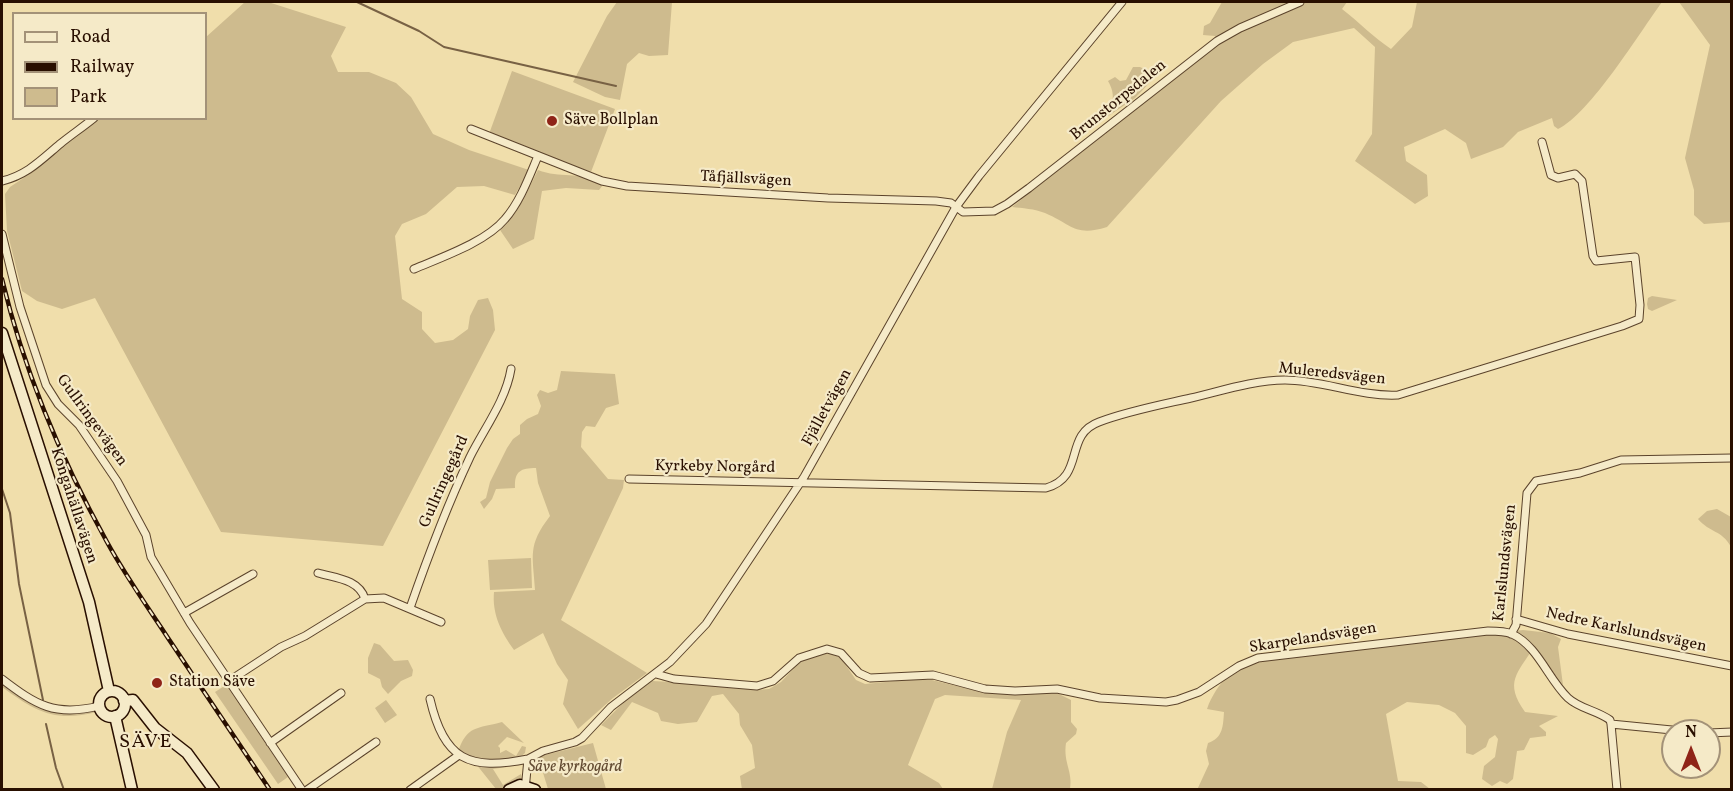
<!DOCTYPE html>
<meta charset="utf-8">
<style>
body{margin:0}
#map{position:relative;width:1733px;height:791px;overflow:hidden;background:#f0deab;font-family:Vollkorn,serif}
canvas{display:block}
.frame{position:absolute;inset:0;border:3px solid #290f00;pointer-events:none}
.legend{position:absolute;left:12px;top:12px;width:195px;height:108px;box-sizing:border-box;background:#f5eac8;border:2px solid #a39278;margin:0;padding:8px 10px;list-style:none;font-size:18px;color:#290f00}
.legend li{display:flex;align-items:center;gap:12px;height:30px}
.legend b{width:30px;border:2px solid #a39278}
.north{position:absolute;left:1661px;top:719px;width:60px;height:60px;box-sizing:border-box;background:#f5eac8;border:2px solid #a39278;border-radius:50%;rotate:0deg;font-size:16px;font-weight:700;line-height:24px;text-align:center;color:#290f00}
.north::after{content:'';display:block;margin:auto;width:21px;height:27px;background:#8f2418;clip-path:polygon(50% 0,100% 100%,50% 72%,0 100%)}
</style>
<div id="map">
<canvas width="1733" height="791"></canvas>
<div class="frame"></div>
<ul class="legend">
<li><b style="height:8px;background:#f5eac8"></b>Road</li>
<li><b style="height:8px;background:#290f00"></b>Railway</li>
<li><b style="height:16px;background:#cebb8e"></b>Park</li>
</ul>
<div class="north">N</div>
</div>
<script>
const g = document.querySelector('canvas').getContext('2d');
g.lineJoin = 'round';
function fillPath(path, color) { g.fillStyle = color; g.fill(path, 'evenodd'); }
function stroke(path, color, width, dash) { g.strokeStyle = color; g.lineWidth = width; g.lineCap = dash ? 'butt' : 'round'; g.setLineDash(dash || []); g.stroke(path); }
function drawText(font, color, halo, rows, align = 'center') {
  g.font = font + ' Vollkorn,serif'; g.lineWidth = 4.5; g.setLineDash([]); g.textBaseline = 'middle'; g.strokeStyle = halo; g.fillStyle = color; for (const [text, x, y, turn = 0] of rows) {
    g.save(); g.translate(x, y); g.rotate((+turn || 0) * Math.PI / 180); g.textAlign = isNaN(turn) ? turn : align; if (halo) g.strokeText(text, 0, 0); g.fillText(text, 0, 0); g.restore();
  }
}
const green = new Path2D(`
 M245 2H268L346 27 331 56 338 72H369L396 83 411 97 433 134 469 150 529 170 515 195 484 186 457 187 426 214 402 224 395 236 402 299 422 312V329L435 343 453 340 468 329 470 316 478 300 488 298 493 310 495 330 383 546 221 532 95 298 62 309 37 301 22 291 7 231 5 194 10 187 34 171 70 140 99 119 206 118V37Z
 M617 2H672L668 55 649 56 639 53 627 64 620 100 605 97 573 82 607 16Z
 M1222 2H1347L1342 9C1359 22 1373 37 1391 49L1412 27 1417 2H1662C1640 32 1590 114 1558 129L1554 126 1552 118 1518 132 1503 147 1471 159 1466 143 1445 129 1404 147 1406 161 1427 175 1428 196 1415 204 1355 161 1372 134 1375 47 1354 28 1293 42 1263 64 1221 101 1107 227C1075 237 1073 225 1045 213 1035 209 1022 208 1012 207L1170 79 1220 43 1215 36 1203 35 1204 26 1210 23Z
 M1679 2H1731V222L1704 224 1694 215V190L1685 158 1710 45Z
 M1133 67H1140L1157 75 1135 98 1107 117C1113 103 1116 95 1108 81L1115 77 1120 81 1126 80Z
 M512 71 615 109 591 172 489 134Z
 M538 170C560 179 579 170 603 185L599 190 566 188 542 191 534 239 513 249 500 230C519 214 527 191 538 170Z
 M1652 296 1677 300 1652 311 1648 309 1647 304 1648 298Z
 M561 371 615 374 619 404 606 408 595 427 586 426 582 432 581 447 608 479 624 480 623 488 561 620 647 673 613 698 578 729 563 704 568 680 557 664 543 633 514 650C501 632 492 614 494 592L535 590C533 555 527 546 550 516L538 483 536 468C521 468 514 471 515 488L496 489 492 499 484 509 480 502 486 498 490 482 507 448 513 439 520 434V425L527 419 538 414 541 406 537 395 540 390 548 393 557 390Z
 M1717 509 1731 517V547C1722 530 1710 533 1698 519L1707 511Z
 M531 558 532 588 490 590 488 560Z
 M1523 630 1550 633 1561 639 1558 647 1563 685 1534 647C1517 674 1504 682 1525 712L1558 716 1539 726 1546 732V736L1530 738 1524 750 1517 751 1513 779 1507 784 1500 781 1492 786 1482 779 1484 766 1495 757 1498 739 1495 735 1489 739 1486 747 1473 755 1466 753V726L1455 713 1439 705 1407 702 1386 714 1398 781 1421 782 1430 789 1197 790 1209 764 1206 751 1208 743C1223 738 1223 726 1224 712L1207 709C1229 652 1271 661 1321 653Z
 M374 643 380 645 394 661 408 660 413 670 412 676 401 681 388 694 382 687 380 679 368 673V658Z
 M830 653 841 658 856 680 865 684 917 679 932 680 986 693 1023 695 1037 693H1057L1071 700V722L1077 729 1076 734 1066 743C1063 763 1073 771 1070 789H992L1007 732 1021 700 945 695 935 699 908 765 939 783 943 789 742 790 740 776 755 768 752 745 740 725 739 714 723 694 712 696 697 722 678 724 661 721 658 713 632 702 611 730 601 725 629 697 652 681 712 684 754 690 769 689 781 682 799 663 809 657Z
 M2 683C35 708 54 719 97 709V712C54 723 35 711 2 687Z
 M226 685 288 777 278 784 215 692Z
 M386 700 397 715 385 723 375 708Z
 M502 722 524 743 507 737 498 746 500 748V753L506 750 516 756 522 746 526 747 525 753C508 769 477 759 458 752 467 725 477 729 502 722Z
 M593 743 606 789H548L540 763 541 756Z
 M476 764 507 765V767L493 769 503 785 521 774 522 779 500 789H496Z`);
const stream = new Path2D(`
 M357 2 419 31 444 47 616 86
 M2 489 10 513 19 584 43 700
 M46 724 56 768 64 790`);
const street = new Path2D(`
 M471 129 602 181 627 186 828 198 936 201 951 203 963 212 994 211 1007 204 1029 188 1217 41 1240 28 1300 2
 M2 181C27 175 41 160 60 144 71 135 83 127 94 118
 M2 234 20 307 46 385 58 404 79 425 117 481 146 535 151 557 190 623 302 790
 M414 269C442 257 486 242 505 219 520 202 529 177 538 156
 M629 479 1046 488C1086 477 1063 435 1099 422 1128 411 1160 405 1191 398 1221 391 1254 380 1285 380 1323 380 1360 397 1398 395L1622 326 1639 319 1640 305 1635 257 1596 261 1593 256 1582 181 1575 174 1558 178 1551 175 1542 142
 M318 573C335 578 359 579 365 599
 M410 608C428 556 447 506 470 457 484 429 506 400 511 369
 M184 613 253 574
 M1516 619 1568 634 1732 666
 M1511 634 1516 625 1527 493 1536 481 1580 473 1621 460 1732 458
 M656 674 674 679 757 686 773 681 799 658 827 649 841 653 859 673 870 678 933 675 985 689 1015 691 1057 689 1100 698 1166 702 1177 700 1199 692 1239 666 1258 658 1488 631C1496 631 1505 631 1512 634 1538 646 1548 679 1568 698 1580 709 1596 710 1610 720L1611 724 1682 731
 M2 679C36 705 55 717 99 706
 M229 681 281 647 305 636 365 599 384 598 441 622
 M430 699C444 760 469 771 528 759
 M1611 724 1617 790
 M1709 733 1732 732
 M270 743 341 693
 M307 790 376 742
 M410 790 459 755
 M525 790 528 759 543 751 575 742 582 738 611 707 670 662 706 624 804 477 956 207 979 176 1122 2`);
const secondary = new Path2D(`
 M2 333 89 602 109 691
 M99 704a13 13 0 1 1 26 0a13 13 0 1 1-26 0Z
 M124 701 133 700 155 728 187 753 214 790
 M115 716 132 790
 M509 790 520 785 535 790`);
const rail = new Path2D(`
 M2 279C24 371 61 459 107 542 125 575 147 606 168 638 202 689 236 739 270 790`);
const markers = [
 [552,121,6,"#8f2418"],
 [157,683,6,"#8f2418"]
];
const streetNames = [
 ["Brunstorpsdalen",1119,101,-39],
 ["Tåfjällsvägen",746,180,3],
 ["Muleredsvägen",1332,375,6],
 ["Fjälletvägen",828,408,-61],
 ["Gullringevägen",91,421,54],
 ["Kyrkeby Norgård",715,468,1],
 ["Gullringegård",445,482,-66],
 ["Kongahällavägen",73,506,72],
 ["Karlslundsvägen",1506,563,-84],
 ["Nedre Karlslundsvägen",1626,631,12],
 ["Skarpelandsvägen",1313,639,-9]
];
const poiNames = [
 ["Säve Bollplan",564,121],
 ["Station Säve",169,683]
];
const parkNames = [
 ["Säve kyrkogård",575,768]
];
const quarterNames = [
 ["SÄVE",146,743]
];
fillPath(green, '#cebb8e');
stroke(stream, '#786144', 2);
stroke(street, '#5b432b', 9);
stroke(secondary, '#290f00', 13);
stroke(street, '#f5eac8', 7);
stroke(secondary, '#f5eac8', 10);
stroke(rail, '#290f00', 4.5);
stroke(rail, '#f5eac8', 2, [7]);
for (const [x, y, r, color] of markers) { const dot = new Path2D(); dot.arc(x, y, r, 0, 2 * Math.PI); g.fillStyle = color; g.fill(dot); stroke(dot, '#f5eac8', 2); }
drawText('16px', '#290f00', '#f5eac8', streetNames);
drawText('16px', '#290f00', '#f5eac8', poiNames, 'left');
drawText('italic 16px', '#634b32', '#f5eac8', parkNames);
g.letterSpacing = '1.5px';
drawText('20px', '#290f00', '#f5eac8', quarterNames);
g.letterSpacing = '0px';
</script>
